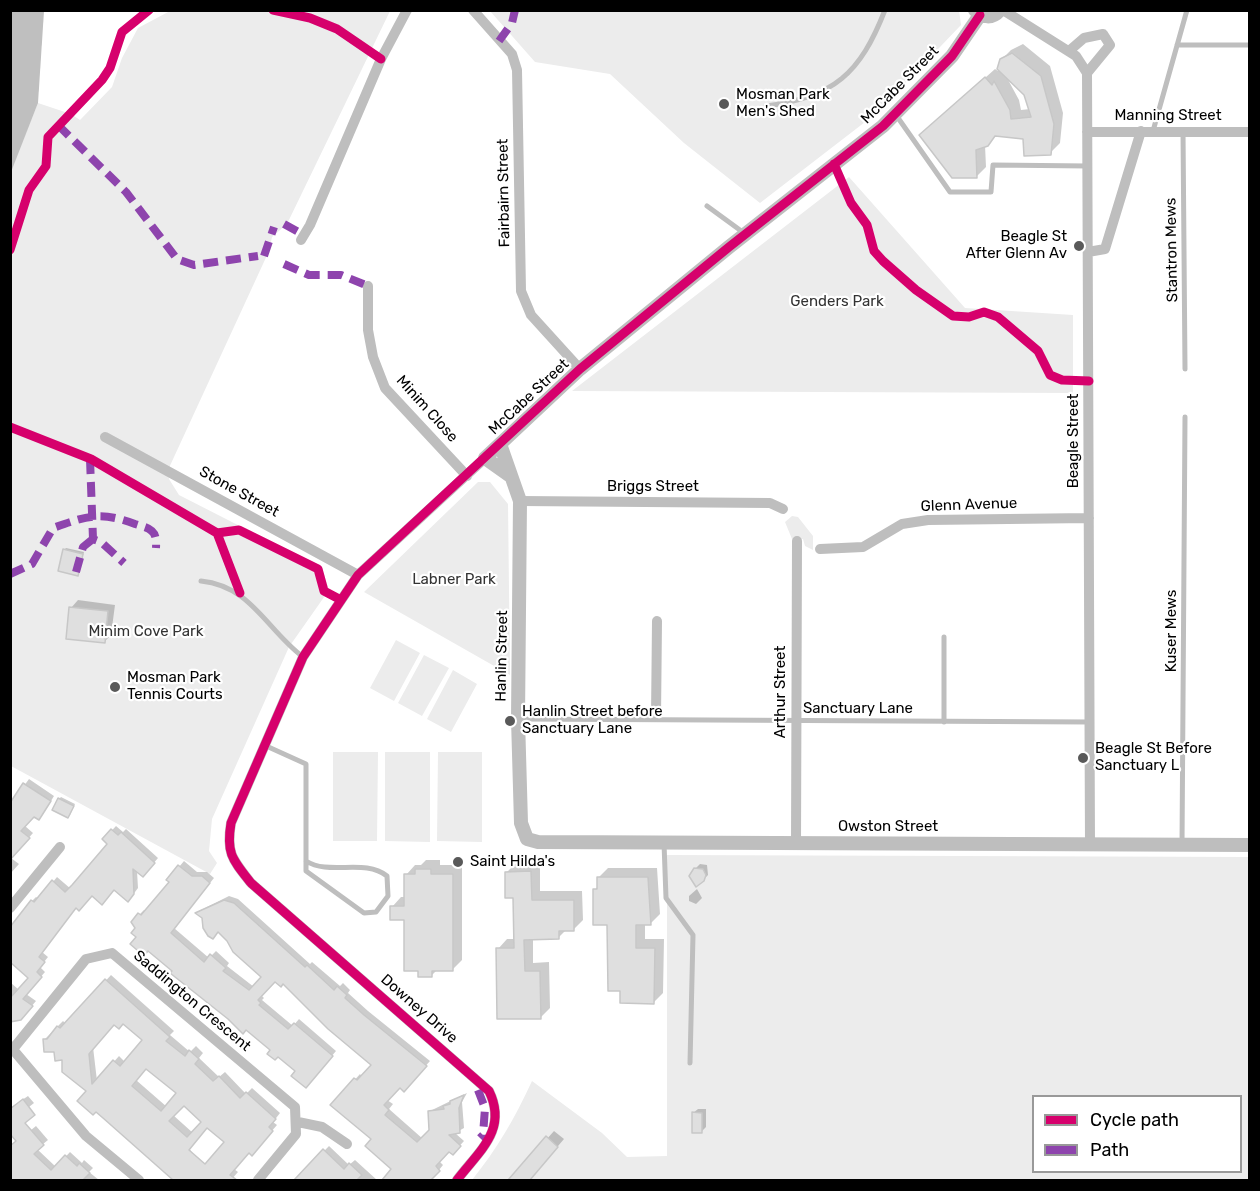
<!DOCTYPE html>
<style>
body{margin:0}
#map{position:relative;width:1260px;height:1191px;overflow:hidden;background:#fff;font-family:Rubik,sans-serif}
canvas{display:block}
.frame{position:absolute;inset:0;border:12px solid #000;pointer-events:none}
.legend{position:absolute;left:1032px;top:1095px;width:210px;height:78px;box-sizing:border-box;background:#fff;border:2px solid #999;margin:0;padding:8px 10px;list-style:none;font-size:18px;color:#000}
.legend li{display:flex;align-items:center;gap:12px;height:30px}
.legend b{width:30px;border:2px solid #999}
</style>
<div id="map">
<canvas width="1260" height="1191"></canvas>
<div class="frame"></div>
<ul class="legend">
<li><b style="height:8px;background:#d6006c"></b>Cycle path</li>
<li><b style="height:8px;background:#8e44ad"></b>Path</li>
</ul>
</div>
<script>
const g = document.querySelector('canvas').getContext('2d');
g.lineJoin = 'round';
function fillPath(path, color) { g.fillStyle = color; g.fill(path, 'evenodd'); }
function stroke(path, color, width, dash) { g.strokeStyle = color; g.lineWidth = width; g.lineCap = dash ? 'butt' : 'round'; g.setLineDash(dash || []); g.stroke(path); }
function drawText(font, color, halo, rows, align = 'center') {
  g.font = font + ' Rubik,sans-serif'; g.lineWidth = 4.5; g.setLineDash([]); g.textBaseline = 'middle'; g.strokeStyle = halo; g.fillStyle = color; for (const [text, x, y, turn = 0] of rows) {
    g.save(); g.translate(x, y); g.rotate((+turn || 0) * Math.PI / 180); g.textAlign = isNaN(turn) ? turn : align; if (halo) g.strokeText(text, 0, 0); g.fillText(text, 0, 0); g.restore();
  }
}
const green = new Path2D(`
 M959 10 961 25 878 112 760 203 684 143 610 74 535 62 490 11Z
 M170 11H390L287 224 272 237 269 251 168 470 169 479 179 495 322 568 329 590 289 647 212 819 209 851 217 863 210 874 11 766 10 172 38 103 71 114 80 120 112 87 122 58 138 28Z
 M849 177 965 308 1073 315V393L572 391Z
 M478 482H490L508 504 510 675 364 592Z
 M792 516 798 517 813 536V550L805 546 803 539H792L785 522Z
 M396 640 420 653 394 701 370 688Z
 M424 655 449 668 422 716 398 703Z
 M453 670 477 684 451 732 427 719Z
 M333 752H378L377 841H333Z
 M385 752H430V842L385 841Z
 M438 752H482V842L437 841Z
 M667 855 1249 857V1180H472C497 1149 515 1118 532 1081L602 1133 627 1157 667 1156ZM1034 1096H1240V1172H1034Z`);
const water = new Path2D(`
 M11 10 44 11 38 103 11 172Z`);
const shadow = new Path2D(`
 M1023 44 1050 66 1063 113 1060 143 1050 153 1024 137 997 135 985 145 986 167 976 177 931 126 995 69 998 71 1001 60 1011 50ZM1006 76 1025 94 1030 109 1021 110 1019 100Z
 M66 548 84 552 78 574 64 550Z
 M78 600 115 605 111 635 104 642 71 608Z
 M29 779 54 796 43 814 39 818 34 815 25 826 33 833 11 858 19 864 10 874V805Z
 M61 797 75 804 70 815 59 799Z
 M116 826 123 832 126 829 158 858 147 871H137L138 888 132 896 114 889 92 894 76 907 42 952 48 957 40 967 45 972 26 994 36 1001 25 1014 10 1019V982L19 990 30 977 32 901 36 897 39 899 57 877 71 889 109 844 104 839Z
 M426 860H440V865H462V960L452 970H437L431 976 406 919 392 907 401 897H406V875L415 865H421Z
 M184 861 197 872H207L214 878 174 928 209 958 216 951 229 963 227 966 254 987 263 977 229 940 197 912 229 896 238 899 310 964 312 962 340 986 343 983 350 990 348 993 368 1011 430 1061 404 1090 400 1086 387 1100 393 1104 389 1109 423 1139 430 1130V1111L467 1093 462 1102 464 1128 455 1133 464 1141 453 1153 449 1150 439 1161 443 1165 431 1180H384L394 1169 373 1139 332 1105 360 1074 362 1077 373 1065 284 982 275 980 261 995 264 998 262 1000 293 1026 299 1019 336 1051 310 1082 174 971 138 937 140 914 144 910 146 911 171 882 168 880Z
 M516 863H540V891H582L583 920 573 930H566L558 938H533V963L549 962 550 1008 541 1017 498 949 507 939H515L514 896 507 872Z
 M700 864 707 865 708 875 703 880 696 868Z
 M608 868H657L660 914 650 924H645V939H664L663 993 654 1002 622 990 608 924 595 890 598 886V878Z
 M697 889 702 898 696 904 689 901V896Z
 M111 975 174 1031 170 1035 190 1052 196 1046 203 1053 199 1058 219 1077 225 1072 246 1094 252 1088 280 1113 273 1122 277 1125 257 1148 250 1151 234 1169 238 1172 231 1180H218L204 1168 226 1142 208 1126 189 1148 209 1180H173L133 1142 45 1039 63 1021 66 1024ZM114 1023H124L144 1040 125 1062 119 1056 97 1081 93 1047ZM146 1068 179 1093 167 1107 136 1080ZM184 1104 203 1122 193 1133 173 1115Z
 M28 1096 34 1103 10 1122V1108Z
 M698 1109H706V1127L701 1132 693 1113Z
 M36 1126 48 1140 37 1149 56 1167 70 1152 82 1163 84 1160 93 1168 89 1172 99 1180H10V1147Z
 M554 1131 564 1139 529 1180H516L512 1178Z
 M329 1146 349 1165 355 1160 377 1180H296Z`);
const building = new Path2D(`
 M1012 53 1041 76 1054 124 1051 155 1024 156 1023 139 995 136 988 146 976 150 977 178H952L919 135 985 77 992 85 994 81 1010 110 1011 119 1031 117 1024 95 997 69 1000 59Z
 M63 549 83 554 78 576 58 571Z
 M69 607 108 611 105 643 66 639Z
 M23 783 51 801 39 820 34 817 21 831 30 838 10 860V803Z
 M58 798 74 806 68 818 52 810Z
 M111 829 118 835 121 832 155 863 143 877 133 869 134 894 128 902 114 890 102 905 92 896 79 911 76 908 39 957 45 962 37 972 42 977 23 999 33 1006 21 1020 10 1022V998L28 978 10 962V927L31 900 34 902 52 880 65 892 72 885 107 844 102 839Z
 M178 865 192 876H202L210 883 171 933 204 962 210 954 226 968 223 971 249 990 261 977 233 952 227 941 218 932 213 939 208 936 203 928 202 918 195 913 224 900 234 903 305 967 307 965 334 990 337 986 347 995 345 998 364 1015 427 1066 404 1092 400 1088 384 1105 389 1110 385 1115 417 1142 429 1130 428 1111 444 1109 443 1106 450 1104V1101L464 1095 459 1108 460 1133 449 1135 461 1146 453 1155 449 1152 436 1166 440 1171 431 1180H382L391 1169 365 1146 371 1139 330 1105 354 1078 357 1080 371 1065 328 1029 283 984 281 987 275 982 258 1000 261 1003 259 1005 288 1029 294 1023 333 1056 306 1088 291 1076 295 1071 278 1057 275 1060 267 1054 270 1050 246 1030 243 1034 228 1019 170 973 172 971 148 951 144 956 130 944 136 937 131 933 135 928 131 922 138 913 141 915 169 882 166 880Z
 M694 868 703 869 706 875 704 881 696 887 689 876Z
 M415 869H431V874H453V971H432V977H418V971H404V920H390V906H404V874H415Z
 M531 871 532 900H574V931H559V939L524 940 525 971H540L541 1019H497L496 948H514L513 898H505V872Z
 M597 877H648L651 925H636V948H655L654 1004 620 1003V991H608L607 925H593V889H597Z
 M105 979 170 1037 166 1041 185 1056 189 1050 199 1059 195 1064 213 1081 219 1076 240 1098 246 1092 276 1119 269 1127 273 1131 252 1156 249 1153 230 1175 237 1180H173L103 1118 96 1112 93 1115 77 1101 86 1091 62 1072V1060L55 1061 54 1052H44L43 1039H47L57 1026 60 1028ZM123 1024 142 1040 120 1066 113 1060 92 1084 89 1054 114 1025 119 1029ZM146 1069 176 1093 161 1111 132 1086ZM184 1106 201 1122 187 1137 169 1121ZM207 1128 224 1142 205 1164 189 1150Z
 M23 1099 35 1115 25 1123 44 1145 34 1154 51 1170 65 1155 77 1166 79 1163 90 1173 83 1180H10V1146L16 1141 10 1134V1109Z
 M692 1112 702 1113V1133H692Z
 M546 1136 558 1147 530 1180H508Z
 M323 1149 344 1169 349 1163 362 1175 357 1180H294Z`);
const service = new Path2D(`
 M1177 45H1250
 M766 106C834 97 860 74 885 10
 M896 115 950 192H991L993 165 1088 166
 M1153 131 1187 10
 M1183 131 1185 369
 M707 206 744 233
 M201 581C251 586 266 629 303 657
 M944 637V722
 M519 719 1090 722
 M264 745 306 764V871L364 913 376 912 388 896 387 876C364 858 330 876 306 861
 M664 843 666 898 693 935 690 1063
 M1182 844 1185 417`);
const minor = new Path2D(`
 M473 10 512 54 517 70 521 291 531 315 580 369
 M1003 10 1076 56 1087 73 1090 845
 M1069 51 1084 38 1103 34 1110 45 1087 73
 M1087 132H1250
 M301 240 310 225 381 59 407 10
 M1088 252 1105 249 1141 131
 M368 286V330L373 357 385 388 467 476
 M105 437 358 575
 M520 501 770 503 783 509
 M820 549 863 547 902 524 928 520 1089 518
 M656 717 657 621
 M796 844 797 541
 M10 908 60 847
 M10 1046 86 1136 139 1180
 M13 1049 86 959 112 953 295 1107 296 1134 258 1180
 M298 1122 322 1127 347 1144
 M457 1180C479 1151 508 1130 489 1091L251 883C232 859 226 853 231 823L303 657 358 575 485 458`);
const tertiary = new Path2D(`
 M975 10C983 18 992 19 1000 10
 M500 444 520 501 518 719 521 823 527 839 538 842 1250 845
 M509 475 485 458 580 369 729 247 883 126 952 56 980 15`);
const quiet = new Path2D(`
 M499 41 512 23 515 10
 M58 125 126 192 177 259 194 265 258 256
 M284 224 304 235
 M264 256 274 227
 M284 264 309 275H341L368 286
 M90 459 93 539 101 542 124 563
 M76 572 83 547 93 539
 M10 574 32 564 53 528C87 516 100 511 135 524 151 529 157 529 156 548
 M478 1090 485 1108 483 1135 480 1138`);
const cycleway = new Path2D(`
 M273 10 310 18 337 29 381 59
 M834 164 851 203 867 225 874 251 883 261 916 290 953 316 969 317 984 312 998 317 1038 351 1050 375 1062 380 1089 381
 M10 250 29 190 46 166 48 137 102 80 110 68 122 32 149 10
 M10 427 91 459 217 533 240 593
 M217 533 239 530 318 569 324 591 341 600
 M457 1180C479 1151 508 1130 489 1091L251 883C232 859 226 853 231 823L303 657 358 575 580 369 729 247 883 126 952 56 980 15`);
const markers = [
 [724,104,6,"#595959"],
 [1079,246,6,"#595959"],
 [115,687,6,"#595959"],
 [510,721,6,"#595959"],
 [1083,758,6,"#595959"],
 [458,862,6,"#595959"]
];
const streetNames = [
 ["McCabe Street",900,85,-45],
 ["Manning Street",1168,116],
 ["Fairbairn Street",504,193,-91],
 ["Stantron Mews",1172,250,-91],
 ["McCabe Street",529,397,-43],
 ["Minim Close",427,409,48],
 ["Beagle Street",1074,441,-90],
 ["Briggs Street",653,487],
 ["Stone Street",239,492,29],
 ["Glenn Avenue",969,505,-2],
 ["Kuser Mews",1172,631,-90],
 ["Hanlin Street",502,656,-89],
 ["Arthur Street",781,692,-90],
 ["Sanctuary Lane",858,709],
 ["Owston Street",888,827],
 ["Saddington Crescent",192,1001,40],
 ["Downey Drive",419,1009,41]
];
const poiNames = [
 ["Mosman Park",736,95],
 ["Men's Shed",736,112],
 ["Beagle St",1067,237,"right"],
 ["After Glenn Av",1067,254,"right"],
 ["Mosman Park",127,678],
 ["Tennis Courts",127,695],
 ["Hanlin Street before",522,712],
 ["Sanctuary Lane",522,729],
 ["Beagle St Before",1095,749],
 ["Sanctuary L",1095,766],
 ["Saint Hilda's",470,862]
];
const parkNames = [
 ["Genders Park",837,302],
 ["Labner Park",454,580],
 ["Minim Cove Park",146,632]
];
fillPath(green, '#ececec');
fillPath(water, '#bfbfbf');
fillPath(shadow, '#0003');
fillPath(building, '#dfdfdf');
stroke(building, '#c7c7c7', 1.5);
stroke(service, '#bebebe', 5);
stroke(minor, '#bebebe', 10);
stroke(tertiary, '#bebebe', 14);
stroke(quiet, '#8e44ad', 8, [15, 8]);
stroke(cycleway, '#d6006c', 9);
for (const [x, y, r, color] of markers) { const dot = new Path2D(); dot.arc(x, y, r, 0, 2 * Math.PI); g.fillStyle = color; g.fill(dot); stroke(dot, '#fff', 2); }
drawText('15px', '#000', '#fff', streetNames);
drawText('15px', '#000', '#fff', poiNames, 'left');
drawText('15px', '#333', '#fff', parkNames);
</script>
